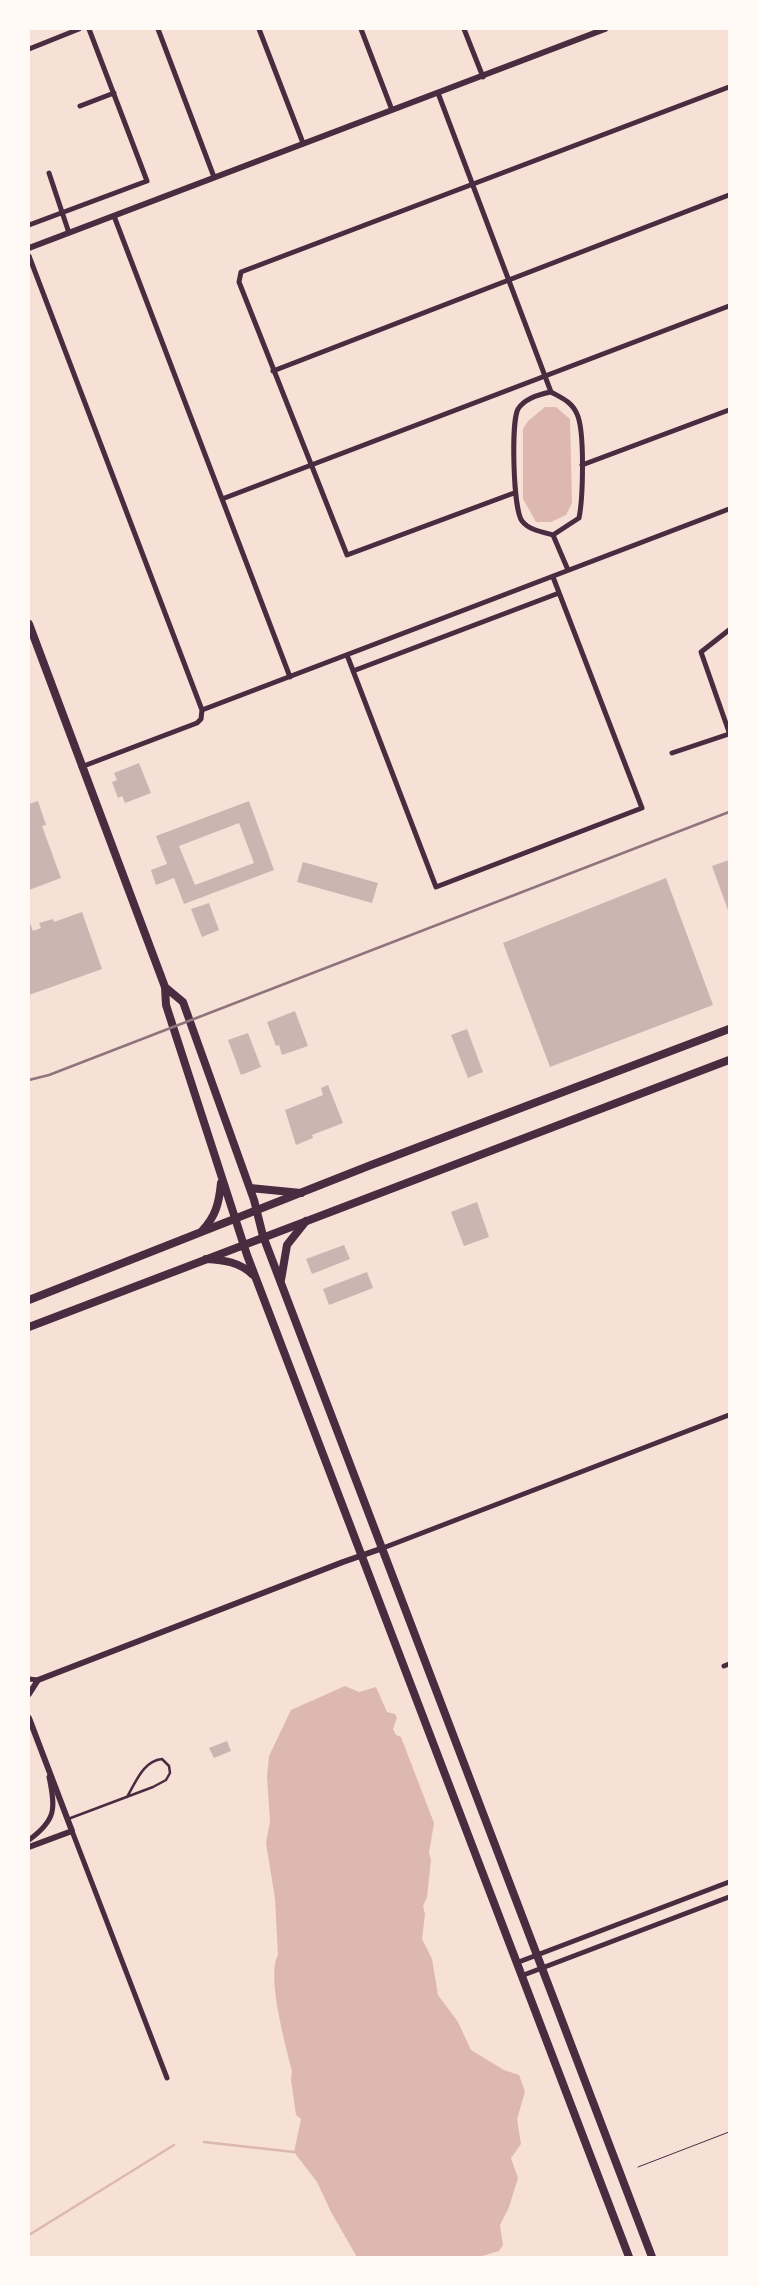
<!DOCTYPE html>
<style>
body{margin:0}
#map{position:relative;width:758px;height:2286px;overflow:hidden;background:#f7e1d7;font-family:Cabin,sans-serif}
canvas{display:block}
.frame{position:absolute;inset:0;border:30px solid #fffaf5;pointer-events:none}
</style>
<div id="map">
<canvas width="758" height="2286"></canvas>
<div class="frame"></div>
</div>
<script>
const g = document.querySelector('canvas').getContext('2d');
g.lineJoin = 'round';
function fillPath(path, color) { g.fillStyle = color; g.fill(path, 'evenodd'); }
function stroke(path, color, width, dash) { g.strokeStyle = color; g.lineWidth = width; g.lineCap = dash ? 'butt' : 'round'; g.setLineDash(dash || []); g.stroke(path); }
const water = new Path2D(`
 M545 407H556L570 419 572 503 566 515 551 522H536L523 499V429L528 421Z
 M345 1686 359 1692 376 1687 387 1712 395 1714 397 1718 393 1729 396 1735 401 1737 434 1823 429 1853 431 1860 427 1897 423 1906 425 1914 422 1939 432 1959 438 1995 458 2022 471 2050 504 2070 519 2075 525 2092 517 2119 521 2144 511 2158 518 2178 509 2207 500 2225 503 2245 499 2251 479 2257H357L331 2212 317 2182 294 2152 301 2119 296 2115 291 2080 292 2071C286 2046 266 1976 278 1955L275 1899 266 1843 270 1821 267 1777 269 1756 291 1710Z`);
const stream = new Path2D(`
 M204 2142 294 2152
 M29 2235 174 2145`);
const building = new Path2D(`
 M139 763 151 793 125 803 122 796 118 798 112 782 117 780 114 773Z
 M38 801 46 825 42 826 61 878 29 890V804Z
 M249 801 274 870 184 904 174 878 156 885 151 870 167 864 156 836ZM239 823 254 863 195 885 179 846Z
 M729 860V913L712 866Z
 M303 862 378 883 372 903 297 882Z
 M666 878 713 1005 550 1067 503 943Z
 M209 903 219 930 202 937 191 909Z
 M82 912 102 969 29 995V920L33 931 41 928 39 923 53 919 54 922Z
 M295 1011 308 1046 282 1055 279 1045 276 1046 267 1022Z
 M467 1029 483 1072 468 1078 451 1035Z
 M248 1033 261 1067 241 1075 228 1040Z
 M328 1085 343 1123 312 1135 313 1138 296 1145 285 1110 323 1095 321 1088Z
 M477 1202 489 1237 464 1246 451 1212Z
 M344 1245 350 1259 312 1274 306 1259Z
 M367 1272 373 1288 329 1305 323 1289Z
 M227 1741 231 1751 214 1758 209 1748Z`);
const path = new Path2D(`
 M638 2167 729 2132`);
const service = new Path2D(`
 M68 1819 153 1787 166 1780 170 1773 169 1766 162 1759C143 1761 136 1782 127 1797`);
const minor = new Path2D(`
 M158 29 214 177
 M259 29 303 143
 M361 29 392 110
 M464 29 483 77
 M29 49 79 29
 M438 93 551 392C562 398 572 402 577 414 585 431 583 498 579 518L553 535
 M80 106 114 93
 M49 173 69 233
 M114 216 290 677
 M29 225 147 181 89 29
 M29 256 202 710 201 719 197 723 81 767
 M273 371 729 195
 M551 392C540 394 525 398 518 409 511 422 513 509 522 521 529 530 542 532 553 535L568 570
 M582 465 729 410
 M514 493 347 555 239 282 241 272 729 87
 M222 499 729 306
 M729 630 701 652 729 732
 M347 655 436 887 642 808 553 577
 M353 671 559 593
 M202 710 729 509
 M672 753 729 734
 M383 1548 729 1415
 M724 1666 729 1664
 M29 1679 38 1680
 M72 1831 167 2078
 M29 1840C56 1820 56 1809 49 1777
 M516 1963 729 1882
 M521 1976 729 1897`);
const tertiary = new Path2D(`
 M29 248 605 29
 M29 1694 38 1680 343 1562 383 1548
 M29 1718 72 1831 29 1847`);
const secondary = new Path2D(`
 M29 624 165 987 166 1005 247 1255 629 2257
 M165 987 183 1002 254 1200 263 1236 652 2257
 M250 1188 301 1193
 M202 1231C216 1216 219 1203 221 1183
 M206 1259C224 1260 240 1262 253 1275
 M281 1280 287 1245 306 1221`);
const primary = new Path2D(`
 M29 1300 371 1165 729 1029
 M29 1327 729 1060`);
const rail = new Path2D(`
 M29 1080 49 1075 729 812`);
fillPath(water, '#dcb8b0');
stroke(stream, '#dcb8b0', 2.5);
fillPath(building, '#ccb4b1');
stroke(path, '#4a2c40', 1);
stroke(service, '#4a2c40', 2.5);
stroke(minor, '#4a2c40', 5);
stroke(tertiary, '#4a2c40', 6);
stroke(secondary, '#4a2c40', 8);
stroke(primary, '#4a2c40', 8);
stroke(rail, '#8f747c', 2.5);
</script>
